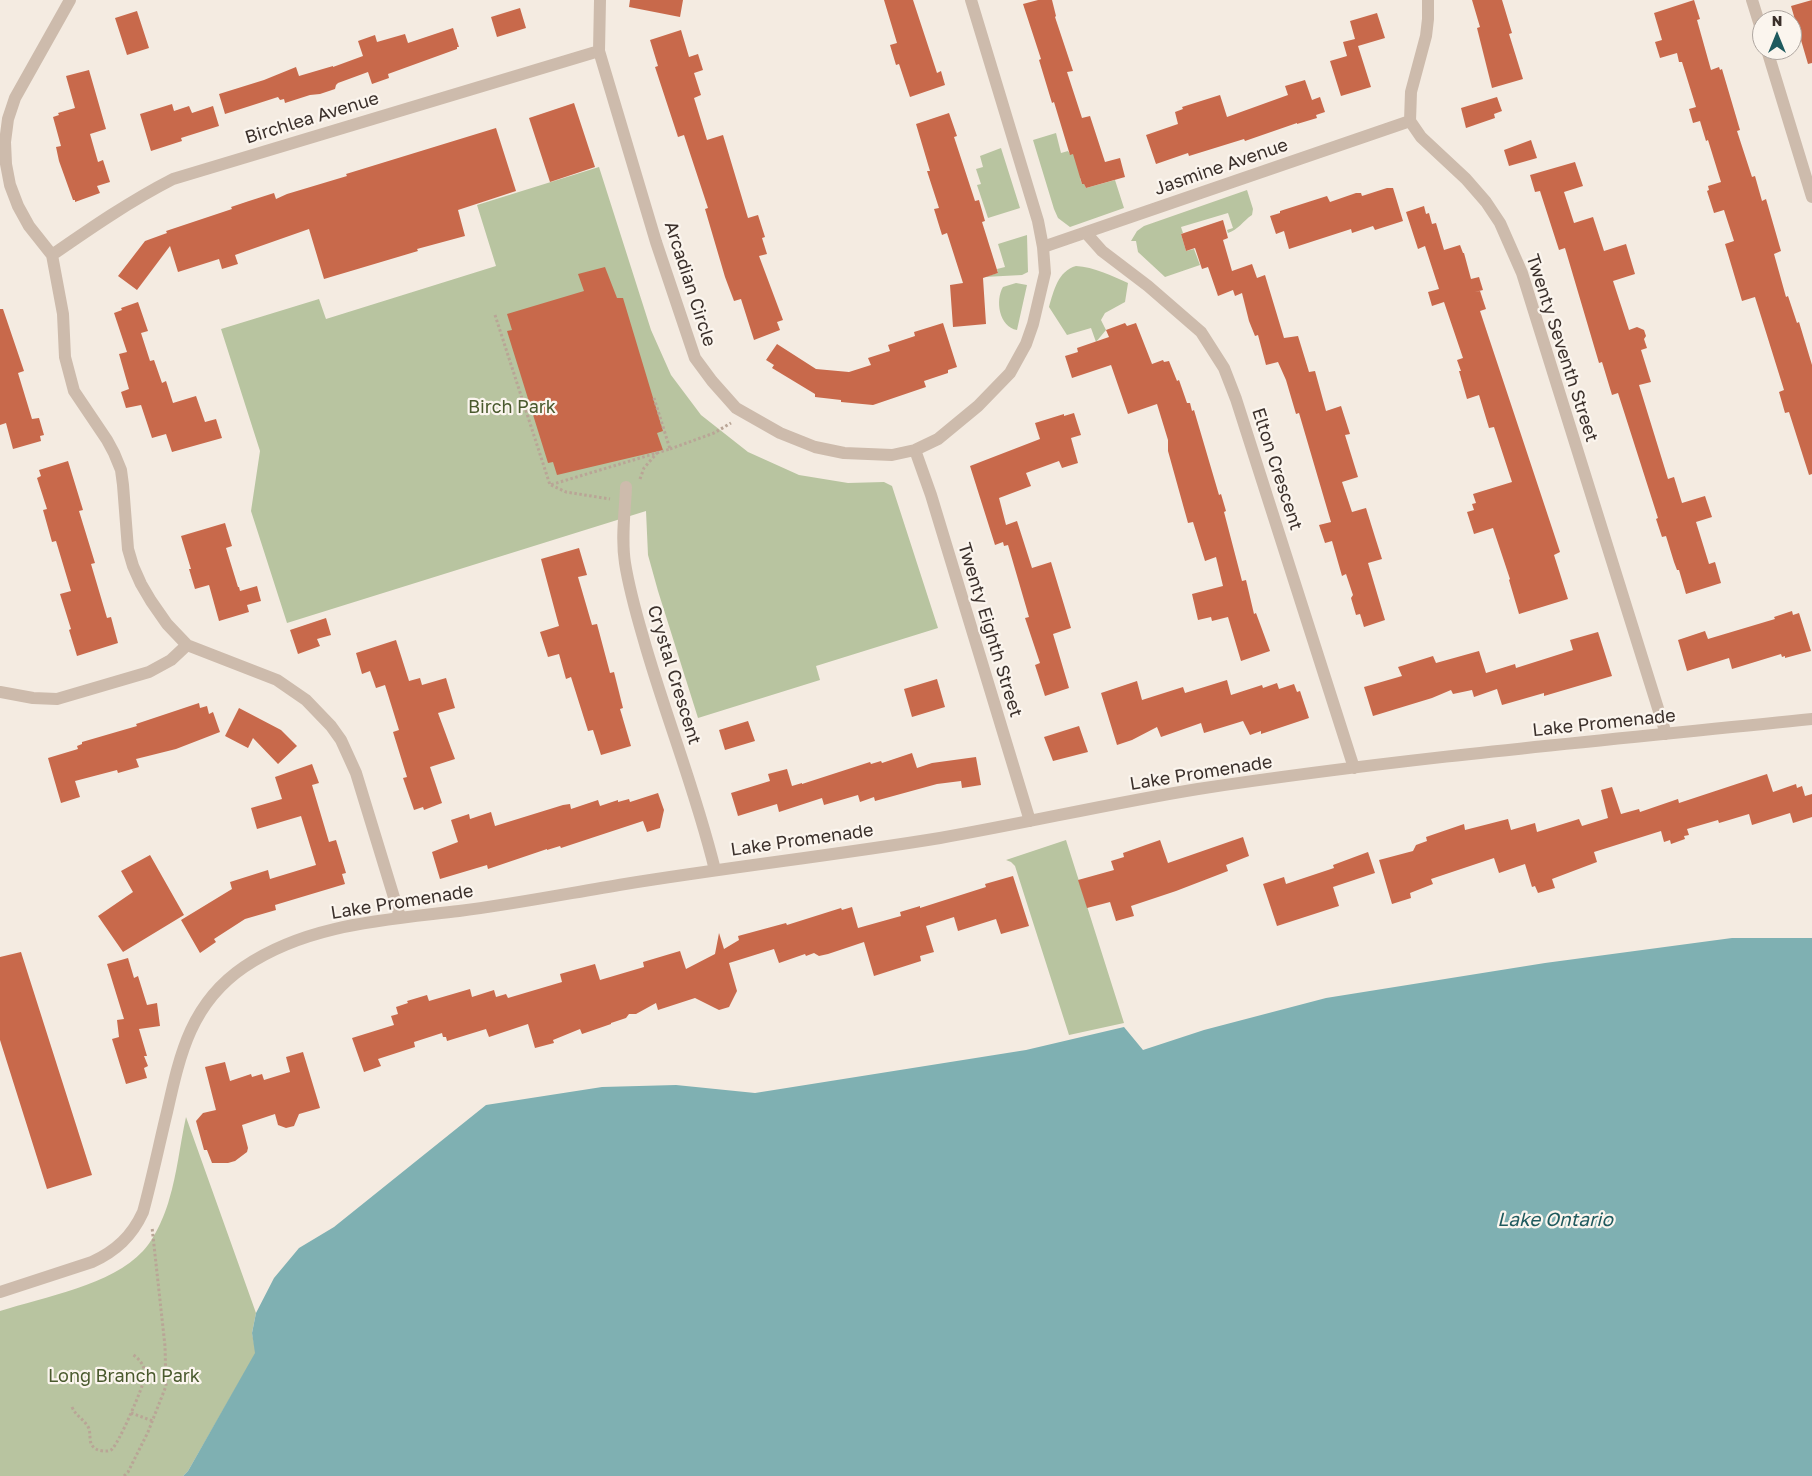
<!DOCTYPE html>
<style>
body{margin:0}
#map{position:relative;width:1812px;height:1476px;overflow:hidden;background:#f4ebe1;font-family:"Golos Text",sans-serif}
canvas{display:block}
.north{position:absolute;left:1752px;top:10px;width:50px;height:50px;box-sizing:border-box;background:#fbf5ee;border:1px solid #aea6a0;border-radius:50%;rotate:0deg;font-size:14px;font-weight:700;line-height:20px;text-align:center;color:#3b302b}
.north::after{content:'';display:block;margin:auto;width:18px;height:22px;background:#1f5a5e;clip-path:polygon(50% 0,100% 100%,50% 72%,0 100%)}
</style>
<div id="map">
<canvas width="1812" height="1476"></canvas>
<div class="north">N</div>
</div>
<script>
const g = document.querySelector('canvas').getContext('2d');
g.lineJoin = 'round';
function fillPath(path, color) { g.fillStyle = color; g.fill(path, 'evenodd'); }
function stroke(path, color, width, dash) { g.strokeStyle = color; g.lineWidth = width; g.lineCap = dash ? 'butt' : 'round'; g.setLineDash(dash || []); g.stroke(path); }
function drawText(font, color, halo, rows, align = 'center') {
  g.font = font + ' "Golos Text",sans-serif'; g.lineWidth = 4.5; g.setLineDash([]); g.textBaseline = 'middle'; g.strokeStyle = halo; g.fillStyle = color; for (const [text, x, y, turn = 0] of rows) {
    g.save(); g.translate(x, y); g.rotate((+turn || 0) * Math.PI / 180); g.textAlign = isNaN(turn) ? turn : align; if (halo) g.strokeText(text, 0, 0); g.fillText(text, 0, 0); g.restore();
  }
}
const green = new Path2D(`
 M1056 133 1061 153 1068 151 1070 154 1078 152 1083 178H1080L1082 184H1084L1086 188 1115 180 1124 208 1070 227 1058 218 1054 209 1033 140Z
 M1001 148 1020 208 988 218 977 185 981 184 976 169 983 167 980 156Z
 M599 167 651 330 671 375 701 415 748 452 799 475 848 483 884 482 892 486 938 628 816 666 820 680 698 718 658 591 648 555 646 511 287 623 251 511 260 451 221 329 319 299 326 319 496 266 477 205Z
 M1247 190 1253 209 1252 215C1243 221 1238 230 1228 233L1227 230 1233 228 1228 213 1181 227 1183 233 1181 234 1186 251 1194 249 1200 265 1165 277 1138 252 1136 241H1131L1137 231 1144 226Z
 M1027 235 1028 272 1022 275 984 277 998 273 997 269 1005 267 998 244Z
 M1076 266C1094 267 1112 276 1128 283L1125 302 1105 313 1101 320 1106 330 1096 342 1091 328 1067 335 1049 307C1054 290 1058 271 1076 266Z
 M1016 283 1027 285 1017 330C999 327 995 300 1003 287Z
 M1066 840 1124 1023 1069 1035 1015 866 1011 862 1006 860Z
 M186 1117 256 1313 252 1333 256 1353 188 1471 183 1476H0V1311C44 1297 112 1285 143 1251 154 1240 165 1215 169 1200 177 1174 180 1144 186 1117Z`);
const water = new Path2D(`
 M1732 938H1812V1476H183L188 1471 255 1353 252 1333 256 1313 274 1278 299 1248 334 1227 486 1105 602 1087 676 1085 755 1093 1026 1050 1124 1027 1143 1050 1204 1030 1326 998 1545 963Z`);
const building = new Path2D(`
 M630 0H683L680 17 629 7Z
 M884 0H913L937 73 941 71 945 85 910 97 899 64 896 65 890 45 897 43Z
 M1038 0H1052L1056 16 1055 17 1073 71 1067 72 1082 118 1090 116 1105 162 1120 158 1125 177 1086 188 1084 184H1082L1073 154 1070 155 1054 102 1052 103 1039 60 1041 59 1023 4Z
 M1472 0H1502L1512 33 1509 34 1523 79 1492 88 1477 28 1480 27Z
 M1694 0 1700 19 1697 20 1711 70 1719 67 1720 70 1722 69 1740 130 1737 131 1752 177 1755 176 1762 201 1766 199 1781 251 1774 254 1786 297 1788 296 1797 323 1799 322 1812 365V474L1809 475 1789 412 1785 413 1779 392 1784 390 1755 297 1742 301 1725 244 1734 241 1724 210 1714 213 1707 191 1709 190 1708 186 1721 182 1708 140 1706 141 1700 121 1693 123 1689 109 1696 107 1682 62H1679L1677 53 1660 58 1655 42 1662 40 1654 13Z
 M1812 0V63L1808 64 1791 6Z
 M520 8 526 28 497 37 491 17Z
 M137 11 149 48 127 55 115 18Z
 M1377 13 1385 38 1358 46 1371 87 1341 96 1330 61 1347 56 1343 42 1355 39 1350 21Z
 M453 28 459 47H457V49L388 74 389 78 372 84 368 72 338 83 336 85 335 89 320 94 310 95 285 103 284 99 280 100 278 97 225 114 219 94 264 80 296 67 299 76 333 66V67L363 56 358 41 375 35 377 42 405 34 408 43Z
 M681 30 689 57 698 54 703 70 694 73 701 95 694 98 707 140 723 135 748 218 758 215 765 237 762 238 767 254 759 256 783 320 777 322 780 330 754 340 741 299 734 301 725 277 705 209 708 208 684 135 678 137 655 67 658 66 650 40Z
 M89 70 106 129 90 134 98 162 103 160 110 182 97 186 100 193 75 202V200H73L59 161 56 147 61 146 53 117 59 115 58 113 75 108 66 76Z
 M1305 80 1312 100 1320 97 1325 112 1316 115 1317 118 1297 124V123L1245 141 1244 139 1189 156 1188 153 1156 164 1146 135 1178 124 1175 112 1183 109 1182 107 1220 95 1227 117 1288 95 1285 86Z
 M1497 97 1502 111 1494 114 1495 118 1466 128 1461 108Z
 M574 103 595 167 550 182 529 118Z
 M172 104 174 111 189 106 192 113 213 106 219 126 181 138 182 141 151 151 140 114Z
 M949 113 957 136 954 137 975 201 979 200 985 221 982 222 998 273 983 278 986 324 953 327 950 285 963 283 947 233 942 235 934 209 939 208 927 171H930L916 124Z
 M496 128 516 191 458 210 465 236 417 249 418 251 324 279 309 229 235 255 238 264 222 269 219 259 178 272 170 246 137 290 118 276 145 241 167 233 166 231 232 209 231 207 249 201 274 193 276 199 287 194 347 176 346 174Z
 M1531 140 1537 158 1509 166 1504 150Z
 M1575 162 1583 186 1564 192 1574 223 1593 217 1604 251 1626 244 1635 274 1613 281 1629 330 1637 327 1644 330 1646 336 1644 339 1647 348 1641 350 1651 382 1639 385 1668 479 1674 477 1682 503 1705 496 1712 517 1696 522 1709 564 1715 562 1721 583 1686 594 1679 570H1677L1674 562 1666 536 1662 537 1656 519 1658 518 1618 393 1612 395 1602 362 1599 363 1565 248 1559 250 1540 191 1535 192 1530 175Z
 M1387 188H1393L1403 221 1375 230 1373 226 1352 233 1351 229 1289 249 1284 231 1276 234 1270 216 1280 213V211L1327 196 1330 202 1356 193H1361L1362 196Z
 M1424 206 1426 214 1429 213 1432 224 1436 223 1444 250 1460 245 1463 253H1464L1471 279 1479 277 1483 290 1475 292 1480 291 1486 309 1480 311 1560 552 1554 555 1568 599 1519 614 1509 580 1510 579 1493 528 1474 534 1467 512 1474 510 1472 504 1476 503 1473 494 1512 482 1494 427 1489 428 1479 395 1467 399 1459 371H1461L1457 360 1463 358 1444 302 1432 306 1428 292 1439 289 1425 246 1418 249 1406 212Z
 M1223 220 1228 238 1223 240 1232 271 1252 264 1257 278 1265 275 1284 338 1298 336 1309 372 1315 371 1326 411 1341 406 1350 434 1345 435 1358 477 1342 482 1352 512 1366 508 1375 537 1382 559 1368 563 1385 620 1364 627 1360 614 1356 615 1351 598 1353 595 1346 574 1342 576 1332 541 1325 543 1319 525 1331 522 1299 413 1296 414 1286 380 1278 362 1266 365 1258 335 1255 336 1249 321 1242 293 1235 296 1233 290 1218 296 1208 267 1202 269 1195 248 1186 251 1181 234Z
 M605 267 617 298H623L663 431 657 433 663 450 557 475 553 462 548 463 507 331 512 330 507 314 584 291 578 274Z
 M138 302 148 331 141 333 150 361 154 360 162 383 166 381 173 403 196 396 205 422 216 419 222 438 172 452 166 434 152 438 141 405 126 408 121 392 129 389 119 354 127 352 114 313 122 310 121 308Z
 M0 309H3L24 371 18 373 32 419 39 418 44 435 40 436 41 441 13 449 6 423 0 425Z
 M943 323 957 367 948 370V373L924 381 926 387 873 405 841 402V400L815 397V394L772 368 774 365 766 360 777 344 816 369 849 372 871 365 868 358 890 351 888 345 915 336 914 332Z
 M1125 323 1127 326 1136 323 1152 364 1163 360 1164 362 1169 361 1177 381 1179 380 1187 403H1190L1192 411 1194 410 1219 495 1221 494 1226 511 1224 512 1242 581 1246 580 1254 614 1256 613 1270 651 1241 661 1228 617 1212 621 1211 617 1198 620 1192 594 1223 586 1216 557 1205 561 1193 522 1188 523 1168 451V440L1157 404 1128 414 1111 365 1072 378 1065 356 1078 352 1077 348 1109 337 1106 330Z
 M1074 413 1081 435 1071 438 1078 463 1062 468 1059 461 1026 473 1031 486 999 498 1006 525 1017 521 1032 568 1051 562 1071 628 1053 634 1069 688 1045 696 1035 665 1040 663 1025 618 1029 617 1008 545 1004 546 1003 542 995 545 970 466 1040 439 1035 423 1064 414V416Z
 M68 461 83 510 79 511 95 563 91 564 107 618 111 617 118 643 77 656 69 630 71 629 60 594 71 591 56 541 52 542 43 510 47 509 37 478 41 476 39 470Z
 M225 523 232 546 226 548 238 587H239L240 591 257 586 261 601 247 605 249 612 219 621 209 585 195 589 189 569H191L181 536Z
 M579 548 587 575 578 577 592 625 597 624 610 673 614 672 623 708 620 709 631 746 601 755 593 730 588 731 571 677 566 679 559 654 548 657 540 632 559 626 541 559Z
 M1792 611 1793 615 1799 613 1811 651 1785 658V656L1782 657 1781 654 1732 669 1729 658 1687 671 1678 640 1705 631 1708 639 1775 619 1774 617Z
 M326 618 331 635 317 639 320 646 298 654 290 630Z
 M1598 632 1612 676 1544 696V693L1502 705 1497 689 1474 697 1472 690 1453 694 1451 690 1432 698 1373 716 1364 687 1402 676 1398 667 1433 656 1436 663 1479 651 1486 673 1515 664 1516 668 1573 650 1570 640Z
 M396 640 409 681 420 678 422 685 446 678 455 708 438 713 455 759 430 767 442 803 424 810 423 807 414 810 403 778 407 777 393 732 399 730 385 685 376 688 370 671 362 674 356 653Z
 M937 679 945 707 912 717 904 689Z
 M1227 680 1231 695 1262 685 1263 688 1277 683 1279 689 1294 684 1297 692 1300 691 1309 718 1261 734V731L1250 735 1243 721 1204 733 1201 723 1161 737 1157 727 1132 740 1117 745 1101 693 1137 681 1142 700 1183 687 1185 693Z
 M199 703 200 708 207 706 209 714 213 712 220 732 176 749 136 759 139 767 118 773 117 770 75 781 80 797 61 803 48 758 78 749 77 746 82 744V742L137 726 136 724Z
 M239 708 281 730 297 746 278 764 253 738 248 748 225 736Z
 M748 721 755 741 725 750 719 730Z
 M1079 726 1088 752 1053 761 1044 737Z
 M912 753 917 768 932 763 976 757 981 785 962 788 961 781 937 784 875 801 874 797 860 802 858 795 824 805 822 798 779 812 777 804 738 816 731 793 770 781 768 774 787 769 792 786 802 783V784L870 762 871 764 881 761 882 763Z
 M312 764 319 783 312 785 329 842 336 840 346 873 342 874 345 884 275 905 276 910 245 919 214 939 216 942 200 953 181 920 232 889 230 882 268 870 270 879 316 865 301 816 257 829 251 808 282 799 275 777Z
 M1767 774 1773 792 1796 784 1797 788 1802 786 1805 796 1812 794V817L1793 823 1790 813 1752 825 1749 814 1719 823 1718 820 1687 829 1689 835 1684 836 1685 839 1671 844 1670 840 1664 842 1661 831 1594 852 1597 862 1552 879 1555 888 1538 893 1535 886 1532 887 1525 864 1499 873 1494 858 1431 879 1433 884 1410 893 1411 898 1392 904 1379 860 1413 851 1416 845 1427 841 1426 837 1464 824 1465 830 1508 819 1511 830 1535 823 1537 832 1579 819 1582 826 1608 818 1601 790 1612 787 1621 814 1639 809 1640 812 1678 799 1679 803Z
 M658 793 664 810 660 828 647 832 643 821 561 848 560 846 547 850V849L488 869 487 865 440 879 432 852 458 842 451 820 469 814 470 819 491 812 495 826 563 805 570 804 571 809 598 800 600 806 618 800V802L629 799 630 802Z
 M1243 837 1249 856 1226 865 1228 871 1176 891 1131 906 1134 916 1116 921 1110 902 1087 908 1078 880 1114 870 1111 861 1124 857 1123 853 1160 840 1168 863Z
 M1368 852 1375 873 1333 887 1339 906 1277 926 1263 884 1284 877 1286 884 1334 868 1333 865Z
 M150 855 184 915 123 952 98 916 133 892 121 871Z
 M1013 876 1029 926 1001 934 996 919 958 931 954 917 926 926 934 952 920 956 921 961 874 976 864 942 828 954 819 956 814 953 806 956 805 954 779 963 774 949 729 963 737 991 729 1007 719 1010 695 998 658 1010 656 1003 636 1014H629L626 1018 611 1023V1024L582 1034 580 1029 553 1040 554 1043 535 1048 528 1024 489 1037 486 1029 447 1041 446 1037H443L442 1033 414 1042 415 1047 378 1059 381 1066 364 1072 352 1038 394 1025 391 1016 398 1014 396 1007 408 1003 407 1001 427 995 429 1001 470 989 472 997 494 990 496 997 506 994 508 998 562 982 560 974 595 964 600 980 644 967 643 962 680 951 686 969 715 954 719 933 724 949 739 940 738 936 786 923 787 925 841 908 842 910 852 907 858 928 901 916 900 912 920 906V908L986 887 985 884Z
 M21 952 92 1175 47 1189 0 1040V957Z
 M128 958 134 978 138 976 147 1005 157 1003 160 1026 139 1029 147 1056H144L148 1066 144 1068 147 1078 126 1084 112 1039 119 1037 117 1020 124 1019 107 964Z
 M303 1052 320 1108 299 1114 294 1126 286 1128 278 1125 275 1114 242 1125 248 1148 247 1152 235 1161 228 1163H212L207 1150H204L196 1121 203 1113 216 1110 205 1067 225 1062 230 1081 251 1074 252 1077 262 1074 264 1080 290 1072 286 1057Z`);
const path = new Path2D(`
 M495 315 550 485 670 449 654 398
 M670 449 714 433 731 423
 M640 479 644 468 657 453
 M551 485 566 492 610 499
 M72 1407C76 1416 82 1418 87 1425 93 1433 86 1443 96 1449 100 1451 107 1452 111 1450 118 1446 144 1385 145 1376 145 1366 140 1359 132 1354
 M131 1413 153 1421
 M124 1476 128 1472 148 1432 166 1386 165 1346 152 1227`);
const street = new Path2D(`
 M70 0 15 98 8 119 5 142 6 164 10 185 18 206 29 226 52 255 63 314 65 357 74 391 107 440 114 453 121 470 123 485 128 549 133 566 141 584 151 601 167 624 187 645 277 680 306 700 331 726 341 740 356 773 400 917
 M600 0 599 51 656 242 695 358 712 381 736 408 780 433 815 447 844 453 892 455 915 450 938 439 978 406 1010 373 1026 344 1033 324 1045 273 1043 247 1038 221 971 0
 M1428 0V19L1426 36 1411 92 1410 121 1421 137 1466 179 1486 202 1500 223 1522 273 1666 734
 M1752 0 1762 32
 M1767 50 1812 197
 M1086 233 1102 251 1148 286 1201 332 1224 368 1236 399 1354 768
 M1043 247 1410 121
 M52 255C91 228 130 201 173 179L599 51
 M915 450 931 495 1030 821
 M626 487C625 512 621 538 625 563 629 588 636 613 643 637 665 715 696 791 715 870
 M0 692 33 698 57 699 149 672 171 660 187 645
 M0 1292 92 1262C116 1251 132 1236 143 1212 152 1179 159 1145 167 1112 180 1054 191 1003 244 967 307 924 385 920 459 911 515 904 570 893 625 884 730 867 836 855 940 838 1026 823 1112 803 1198 789 1401 758 1607 740 1812 719`);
const streetNames = [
 ["Birchlea Avenue",312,118,-17],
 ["Jasmine Avenue",1221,167,-19],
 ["Arcadian Circle",690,284,72],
 ["Twenty Seventh Street",1562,348,72],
 ["Elton Crescent",1277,469,72],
 ["Twenty Eighth Street",990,630,73],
 ["Crystal Crescent",674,675,73],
 ["Lake Promenade",1604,723,-6],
 ["Lake Promenade",1201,773,-9],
 ["Lake Promenade",802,840,-8],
 ["Lake Promenade",402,902,-9]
];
const parkNames = [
 ["Birch Park",512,407],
 ["Long Branch Park",124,1376]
];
const waterNames = [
 ["Lake Ontario",1555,1220]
];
fillPath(green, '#b8c4a0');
fillPath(water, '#7fb0b2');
fillPath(building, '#c8694b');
stroke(path, '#b9a596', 3, [2.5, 2.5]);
stroke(street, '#cdbbac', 12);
drawText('18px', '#3b302b', '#fbf5ee', streetNames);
drawText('18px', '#4a5a2e', '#fbf5ee', parkNames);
drawText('italic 19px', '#1f5a5e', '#fbf5ee', waterNames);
</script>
